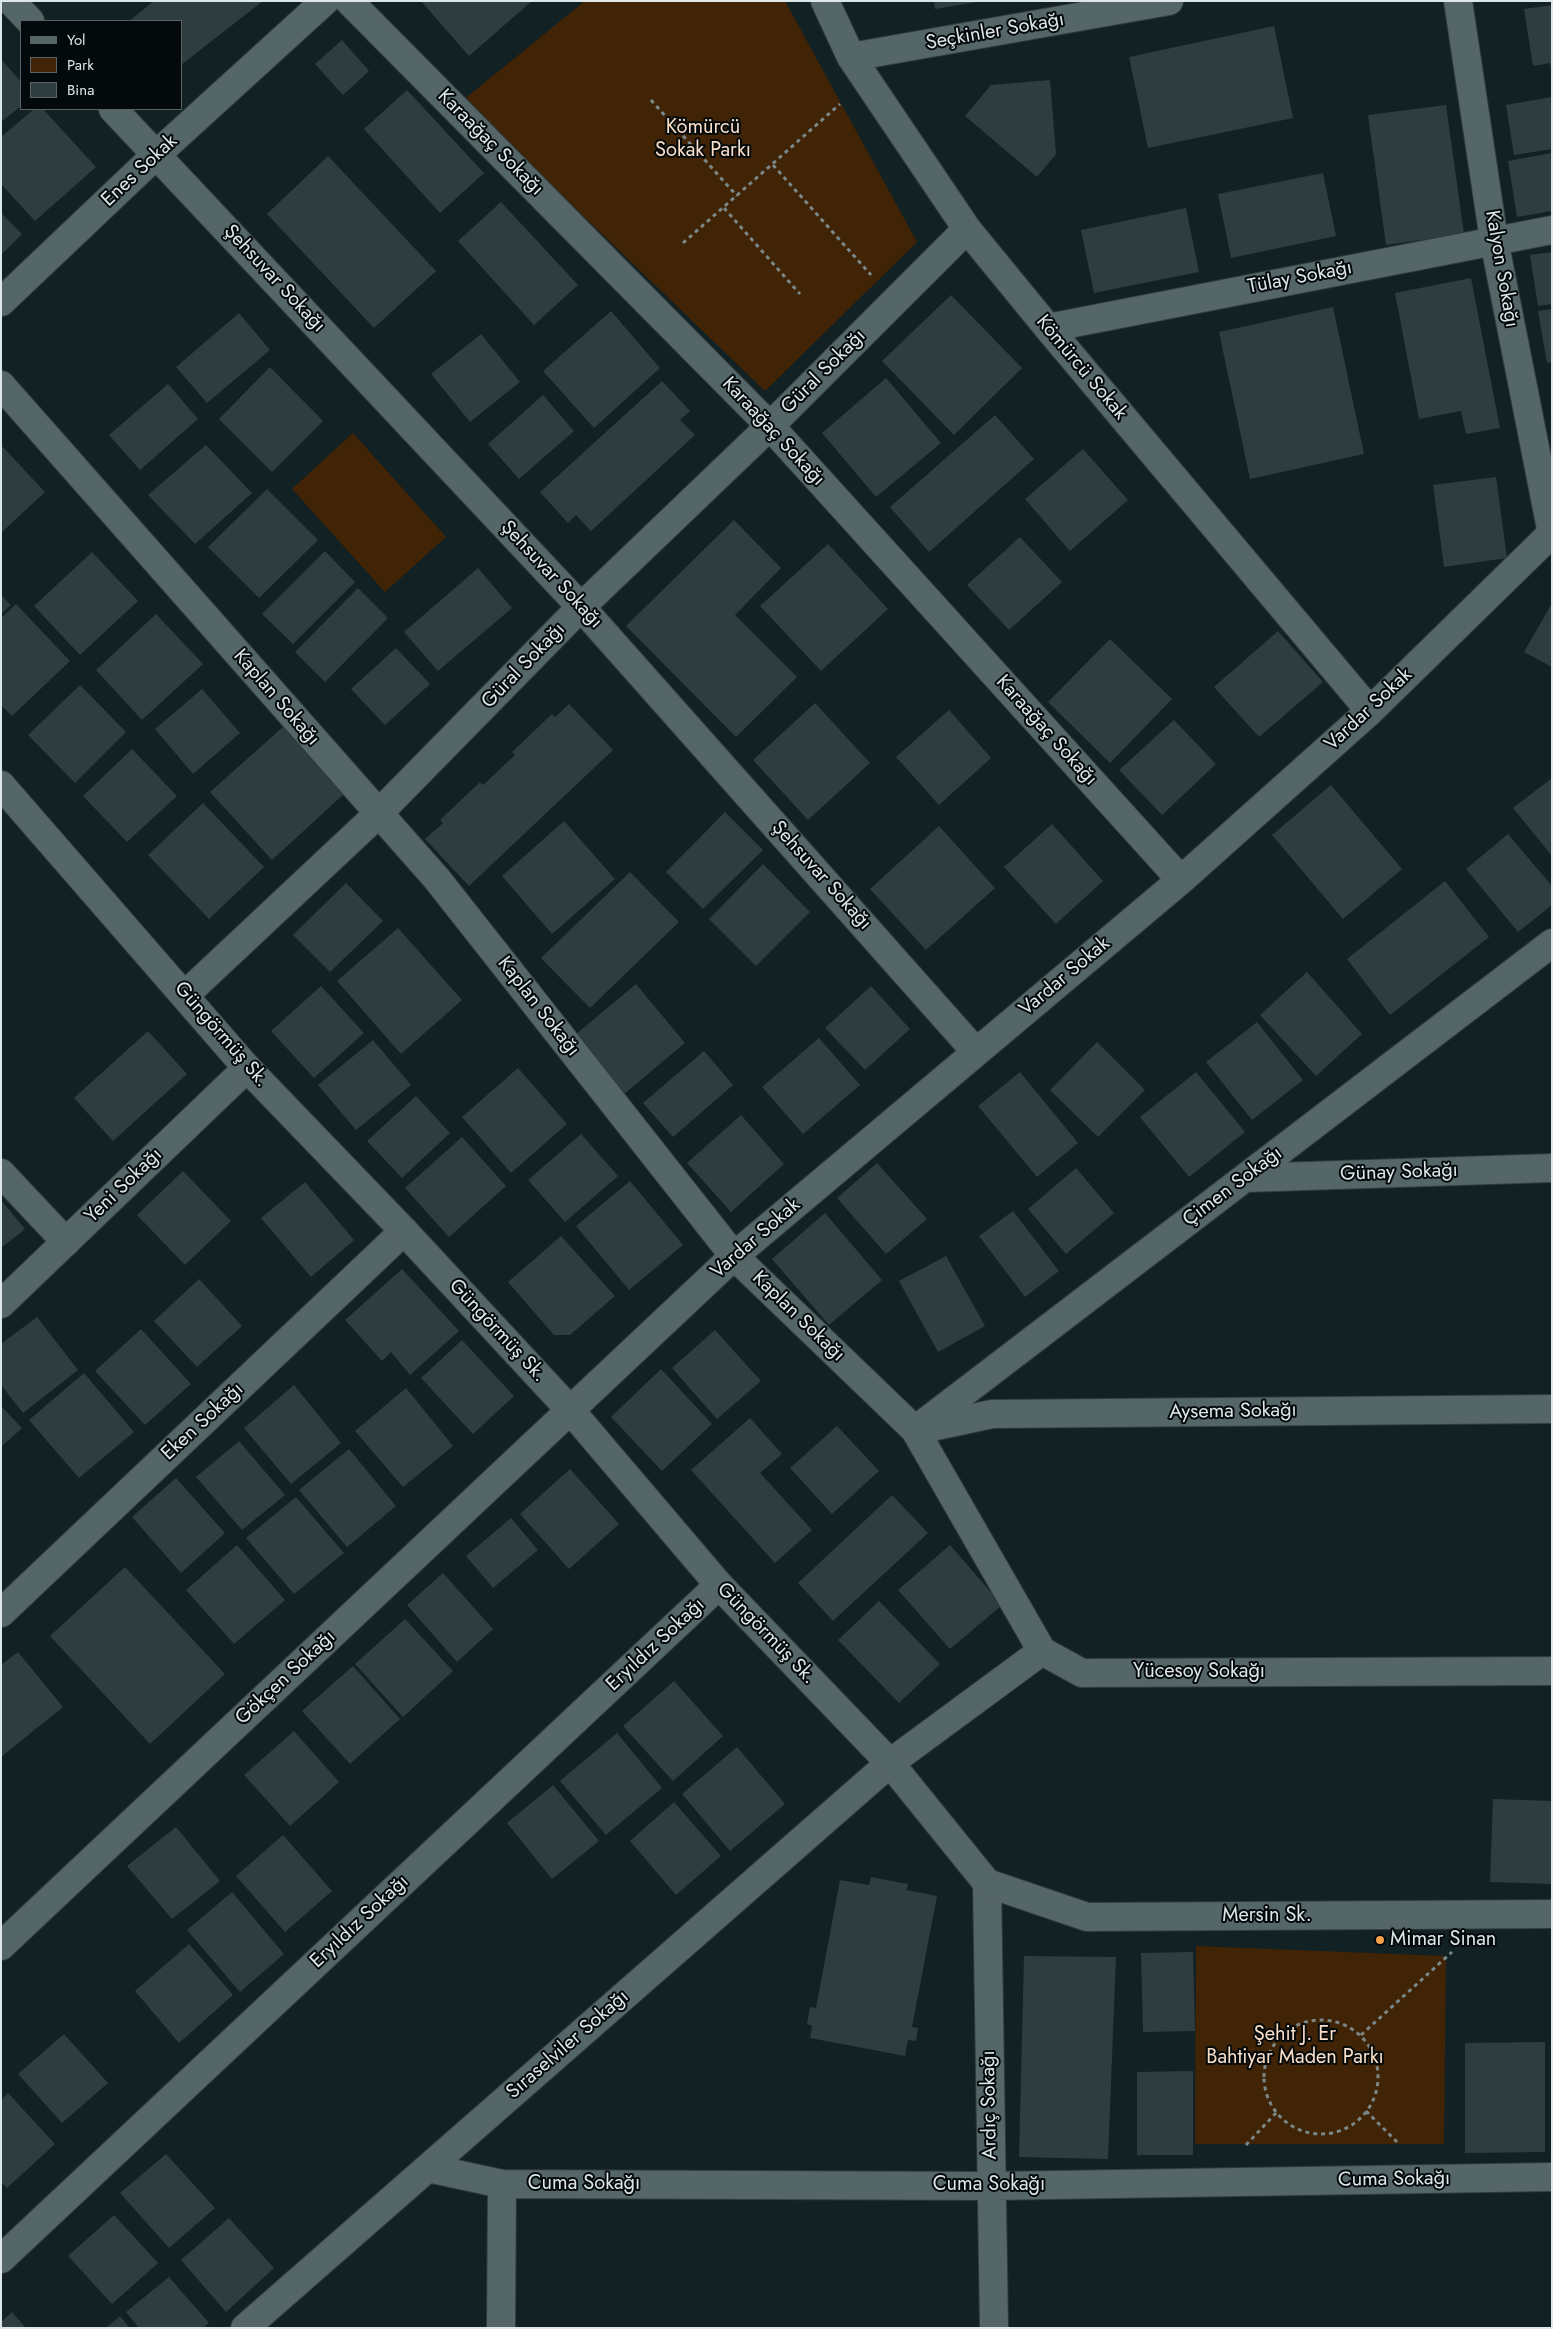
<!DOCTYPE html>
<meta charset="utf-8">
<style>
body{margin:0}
#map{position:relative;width:1553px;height:2329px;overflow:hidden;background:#122123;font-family:Jost,sans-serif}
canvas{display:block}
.frame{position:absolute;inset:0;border:2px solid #dde7e8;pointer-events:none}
.legend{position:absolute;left:20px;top:20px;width:162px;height:90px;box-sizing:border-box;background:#040a0b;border:1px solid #5b6263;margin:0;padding:6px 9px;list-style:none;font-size:15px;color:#dde7e8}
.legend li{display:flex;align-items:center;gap:10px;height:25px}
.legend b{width:25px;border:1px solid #5b6263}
</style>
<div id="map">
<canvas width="1553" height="2329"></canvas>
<div class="frame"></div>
<ul class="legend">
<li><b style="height:6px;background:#556669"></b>Yol</li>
<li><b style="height:14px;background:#412305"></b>Park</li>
<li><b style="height:14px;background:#2e3e40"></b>Bina</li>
</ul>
</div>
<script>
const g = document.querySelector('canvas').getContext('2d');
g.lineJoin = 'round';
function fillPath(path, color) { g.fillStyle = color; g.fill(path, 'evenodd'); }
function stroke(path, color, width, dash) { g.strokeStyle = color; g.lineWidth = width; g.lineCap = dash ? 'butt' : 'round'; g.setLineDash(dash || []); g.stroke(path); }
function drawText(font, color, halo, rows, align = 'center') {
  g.font = font + ' Jost,sans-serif'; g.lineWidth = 4; g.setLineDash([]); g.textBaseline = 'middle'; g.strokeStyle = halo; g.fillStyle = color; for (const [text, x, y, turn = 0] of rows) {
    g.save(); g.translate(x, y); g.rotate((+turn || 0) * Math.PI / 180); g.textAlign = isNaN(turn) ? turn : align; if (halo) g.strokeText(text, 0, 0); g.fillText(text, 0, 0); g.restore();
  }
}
const green = new Path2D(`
 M585 1H785L917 242 765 391 463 100Z
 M353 433 446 537 385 592 292 489Z
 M1196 1946 1446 1956 1444 2144H1195Z`);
const building = new Path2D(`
 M154 1H263L181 65V21H129Z
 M421 1H532L469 56Z
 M934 1H977L978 2 935 9Z
 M1552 5V70H1551L1550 63 1533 66 1524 9Z
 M1274 26 1293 118 1148 148 1129 57Z
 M342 40 369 71 343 95 315 64Z
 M1 59 21 82V106L1 122Z
 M1050 80 1056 154 1037 177 965 116 991 85Z
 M407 90 484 173 440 213 364 129Z
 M1552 97V149L1514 155 1506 105Z
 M1446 105 1464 234 1386 245 1368 115Z
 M34 109H43L96 167 35 221 1 184V137Z
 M1552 153V211L1517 217 1508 161Z
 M328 156 436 271 374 328 267 214Z
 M1323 173 1336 236 1231 258 1218 194Z
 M501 202 578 285 534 325 458 241Z
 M1186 208 1199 272 1094 293 1081 230Z
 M1 213 22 234 1 255Z
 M1552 252V304L1538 306 1530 255Z
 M1471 278 1500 428 1466 434 1461 411 1419 419 1395 293Z
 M951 295 1022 368 954 435 882 361Z
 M1333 307 1364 454 1250 479 1219 332Z
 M1552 309V362L1547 363 1538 311Z
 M611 311 660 368 594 428 543 371Z
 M239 313 270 350 207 403 176 367Z
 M481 334 520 382 470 422 431 374Z
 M270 367 323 421 272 472 219 419Z
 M886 378 941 443 876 497 822 433Z
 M662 381 690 411 680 420 695 435 591 531 576 515 568 523 540 492Z
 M168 384 198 419 140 470 109 435Z
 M543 395 574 431 519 479 488 444Z
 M995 415 1034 459 929 552 890 507Z
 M1 445 45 492 1 533Z
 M206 445 252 493 195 544 148 495Z
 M1083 449 1128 500 1070 551 1025 499Z
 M1496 477 1507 558 1444 567 1433 485Z
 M267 489 318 540 259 598 208 547Z
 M734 520 781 568 735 615 797 677 736 737 626 626Z
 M1020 537 1062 582 1009 630 967 585Z
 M828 544 888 609 821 671 760 606Z
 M325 551 355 582 293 644 262 614Z
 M92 552 138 601 80 655 34 606Z
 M478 568 512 608 438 671 404 632Z
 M358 588 388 618 325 682 295 652Z
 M1 595 11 605 1 614Z
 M1552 603V667L1524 652Z
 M16 604 70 661 12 716 1 705V618Z
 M156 614 203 664 142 720 96 670Z
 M1278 631 1323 682 1259 737 1214 687Z
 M1110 639 1172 699 1110 763 1048 702Z
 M396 648 430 684 385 725 351 689Z
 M80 685 126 732 75 783 28 735Z
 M202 689 240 733 193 774 155 729Z
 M815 703 870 763 808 820 753 760Z
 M569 704 613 750 469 886 425 839 443 823 440 820 480 782 483 785 515 755 512 752 552 714 555 717Z
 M949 710 991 758 939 805 896 757Z
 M1174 720 1216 764 1162 815 1119 770Z
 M284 726 345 793 272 860 210 792Z
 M132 749 177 796 127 842 83 796Z
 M1552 778V856L1513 808Z
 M1331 785 1402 869 1343 919 1272 835Z
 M203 803 264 867 209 919 148 855Z
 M725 812 763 850 703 909 666 872Z
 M564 821 615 879 552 934 502 876Z
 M1052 824 1103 881 1056 924 1004 867Z
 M939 826 995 888 926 950 870 889Z
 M1508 834 1552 886V905L1518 932 1466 869Z
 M763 864 810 912 756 966 709 919Z
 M630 872 679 922 590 1008 541 958Z
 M1445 881 1489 937 1390 1015 1347 959Z
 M346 883 383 921 330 972 293 935Z
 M398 928 462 1000 401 1054 337 981Z
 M1307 972 1362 1034 1316 1076 1260 1015Z
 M636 984 685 1043 624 1094 575 1035Z
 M321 986 364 1033 314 1078 271 1031Z
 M871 986 910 1029 865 1070 825 1028Z
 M1257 1022 1303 1080 1252 1120 1206 1062Z
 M148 1031 187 1074 113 1141 74 1098Z
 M819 1038 860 1085 803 1134 762 1087Z
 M373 1040 411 1085 356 1130 318 1085Z
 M1097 1042 1145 1090 1098 1137 1050 1090Z
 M704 1051 733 1085 673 1137 643 1103Z
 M518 1068 567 1124 511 1173 462 1117Z
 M1020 1072 1078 1143 1037 1177 978 1106Z
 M1196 1072 1245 1132 1189 1177 1140 1117Z
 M416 1096 450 1133 402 1178 367 1141Z
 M741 1115 784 1164 731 1212 687 1163Z
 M581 1134 618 1176 565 1222 528 1180Z
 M462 1137 506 1186 449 1237 405 1188Z
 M877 1163 927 1219 886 1254 837 1198Z
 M1076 1168 1114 1213 1066 1254 1028 1209Z
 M183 1171 231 1221 185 1265 137 1215Z
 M630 1181 683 1245 629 1290 576 1226Z
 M305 1182 354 1240 311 1277 261 1218Z
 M1 1200 25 1229 1 1248Z
 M1013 1211 1059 1271 1025 1297 979 1236Z
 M825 1213 882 1280 829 1325 772 1259Z
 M561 1236 615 1296 570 1335H554L508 1282Z
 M946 1256 985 1326 938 1352 899 1281Z
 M402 1269 459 1331 410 1375 391 1352 382 1361 345 1320Z
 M199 1279 242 1326 197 1367 154 1321Z
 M37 1317 78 1370 23 1413 1 1385V1344Z
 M141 1329 191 1384 145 1425 95 1371Z
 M715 1330 761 1381 717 1419 672 1368Z
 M462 1340 514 1396 473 1434 421 1378Z
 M661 1369 712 1424 662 1471 611 1417Z
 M84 1373 134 1432 79 1478 29 1420Z
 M294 1385 341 1443 291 1484 244 1428Z
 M406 1388 453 1446 403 1487 355 1431Z
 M1 1406 22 1428 1 1447Z
 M750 1418 782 1454 760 1473 812 1530 775 1563 691 1470Z
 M837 1426 879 1471 832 1514 790 1468Z
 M239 1441 285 1495 242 1530 196 1477Z
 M349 1449 396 1506 347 1547 299 1490Z
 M570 1469 619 1524 569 1569 520 1514Z
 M176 1478 225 1533 181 1573 132 1517Z
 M892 1495 928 1533 833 1621 798 1583Z
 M296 1497 344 1553 294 1594 246 1538Z
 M511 1518 538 1550 493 1588 466 1556Z
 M237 1545 285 1600 234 1644 186 1590Z
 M950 1545 1002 1605 950 1649 898 1590Z
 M125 1567 225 1674 150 1744 50 1636Z
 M443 1573 493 1629 457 1662 407 1605Z
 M879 1601 940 1664 899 1703 838 1640Z
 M405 1619 453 1671 403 1717 355 1664Z
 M18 1652 63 1707 1 1757V1665Z
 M353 1666 400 1719 350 1764 302 1711Z
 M674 1681 723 1736 673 1781 623 1726Z
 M294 1731 339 1782 290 1826 244 1775Z
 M617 1733 662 1788 606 1835 560 1781Z
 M737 1747 785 1804 730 1851 682 1794Z
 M553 1785 599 1841 552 1879 507 1823Z
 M1493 1799 1552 1801V1884L1490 1882Z
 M674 1802 721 1856 676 1895 630 1841Z
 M176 1827 220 1881 172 1919 127 1866Z
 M283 1835 332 1891 285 1932 236 1876Z
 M871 1877 908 1884 907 1890 937 1896 912 2027 918 2028 916 2041 908 2040 905 2056 810 2038 812 2026 807 2024 810 2007 816 2008 840 1880 869 1885Z
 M232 1892 284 1954 240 1992 187 1930Z
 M189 1944 233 1995 179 2043 135 1991Z
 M1193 1952 1195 2031 1143 2032 1141 1953Z
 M1024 1956 1116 1957 1108 2159 1019 2157Z
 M64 2034 108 2083 62 2123 18 2074Z
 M1545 2042V2152L1465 2153V2043Z
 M1193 2071V2155H1137V2072Z
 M8 2093 55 2144 7 2188 1 2182V2100Z
 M166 2154 215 2208 169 2248 120 2193Z
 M114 2215 158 2263 112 2304 68 2256Z
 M229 2218 274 2268 226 2312 181 2260Z
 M169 2277 209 2323 203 2328H139L126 2312Z
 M12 2312 26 2328H1V2322Z
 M120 2316 130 2328H106Z`);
const path = new Path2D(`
 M651 100 737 196
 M773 165 871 275
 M724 208 800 294
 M683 243 840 104
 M1264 2077a57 57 0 1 1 114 0a57 57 0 1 1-114 0Z
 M1361 2035 1452 1952
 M1366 2111 1397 2142
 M1246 2145 1277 2112`);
const minor = new Path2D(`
 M11 1 30 21
 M349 1 770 426 1181 880
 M825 1 851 57 967 229 1048 328 1370 711
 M1458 1 1494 240 1552 534
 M851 57 1169 1
 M113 109 581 607 976 1052
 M1 302 157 154 325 1
 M1048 328 1552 230
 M1 385 437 879 734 1256 915 1430 1042 1651
 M185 995 378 814 581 607 770 426 967 229
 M1 1173 66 1242
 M1246 1178 1552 1168
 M1 1304 247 1068
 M922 1429 992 1414 1552 1409
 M915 1430 1552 943
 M1 1613 404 1231
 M987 1883 994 2328
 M1 1946 734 1256 1181 880 1370 711 1551 534
 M428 2168 502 2184 991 2186 1552 2177
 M1 2259 719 1585
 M245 2328 890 1763 1042 1651 1082 1673 1552 1671
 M501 2328 502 2184`);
const tertiary = new Path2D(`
 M1 785 247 1068 404 1231 571 1411 719 1585 890 1763 987 1883 1087 1917 1552 1914`);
const markers = [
 [1380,1940,5,"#f9a04d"]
];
const streetNames = [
 ["Seçkinler Sokağı",995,32,-10],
 ["Karaağaç Sokağı",490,143,45],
 ["Enes Sokak",140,171,-43],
 ["Kalyon Sokağı",1501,269,80],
 ["Tülay Sokağı",1300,278,-11],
 ["Şehsuvar Sokağı",274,279,47],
 ["Kömürcü Sokak",1081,368,50],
 ["Güral Sokağı",824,372,-45],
 ["Karaağaç Sokağı",773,432,47],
 ["Şehsuvar Sokağı",551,575,47],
 ["Güral Sokağı",524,666,-46],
 ["Kaplan Sokağı",276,698,49],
 ["Vardar Sokak",1369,710,-43],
 ["Karaağaç Sokağı",1046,731,48],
 ["Şehsuvar Sokağı",821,876,48],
 ["Vardar Sokak",1065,977,-40],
 ["Kaplan Sokağı",538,1007,52],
 ["Güngörmüş Sk.",221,1035,49],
 ["Günay Sokağı",1399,1173,-2],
 ["Yeni Sokağı",124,1186,-44],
 ["Çimen Sokağı",1233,1187,-37],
 ["Vardar Sokak",756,1239,-41],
 ["Kaplan Sokağı",798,1317,44],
 ["Güngörmüş Sk.",497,1331,47],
 ["Aysema Sokağı",1233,1412,-1],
 ["Eken Sokağı",203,1422,-43],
 ["Güngörmüş Sk.",766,1634,46],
 ["Eryıldız Sokağı",656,1645,-43],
 ["Yücesoy Sokağı",1199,1672],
 ["Gökçen Sokağı",286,1678,-43],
 ["Mersin Sk.",1267,1916],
 ["Eryıldız Sokağı",360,1922,-43],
 ["Sıraselviler Sokağı",568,2045,-41],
 ["Ardıç Sokağı",990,2105,-91],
 ["Cuma Sokağı",1394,2180,-1],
 ["Cuma Sokağı",584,2184],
 ["Cuma Sokağı",989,2185]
];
const parkNames = [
 ["Kömürcü",703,128],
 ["Sokak Parkı",703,151],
 ["Şehit J. Er",1295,2035],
 ["Bahtiyar Maden Parkı",1295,2058]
];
const poiNames = [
 ["Mimar Sinan",1390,1940]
];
fillPath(green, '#412305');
fillPath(building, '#2e3e40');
stroke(minor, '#313b3d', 30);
stroke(tertiary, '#313b3d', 30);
stroke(path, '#7b8889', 3, [4, 4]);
stroke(minor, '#556669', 28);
stroke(tertiary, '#556669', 28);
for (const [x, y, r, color] of markers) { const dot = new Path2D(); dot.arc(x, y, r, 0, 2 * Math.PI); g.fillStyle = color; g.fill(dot); stroke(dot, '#040a0b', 2); }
drawText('20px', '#dde7e8', '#040a0b', streetNames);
drawText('20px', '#fadec8', '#040a0b', parkNames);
drawText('20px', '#dde7e8', '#040a0b', poiNames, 'left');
</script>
